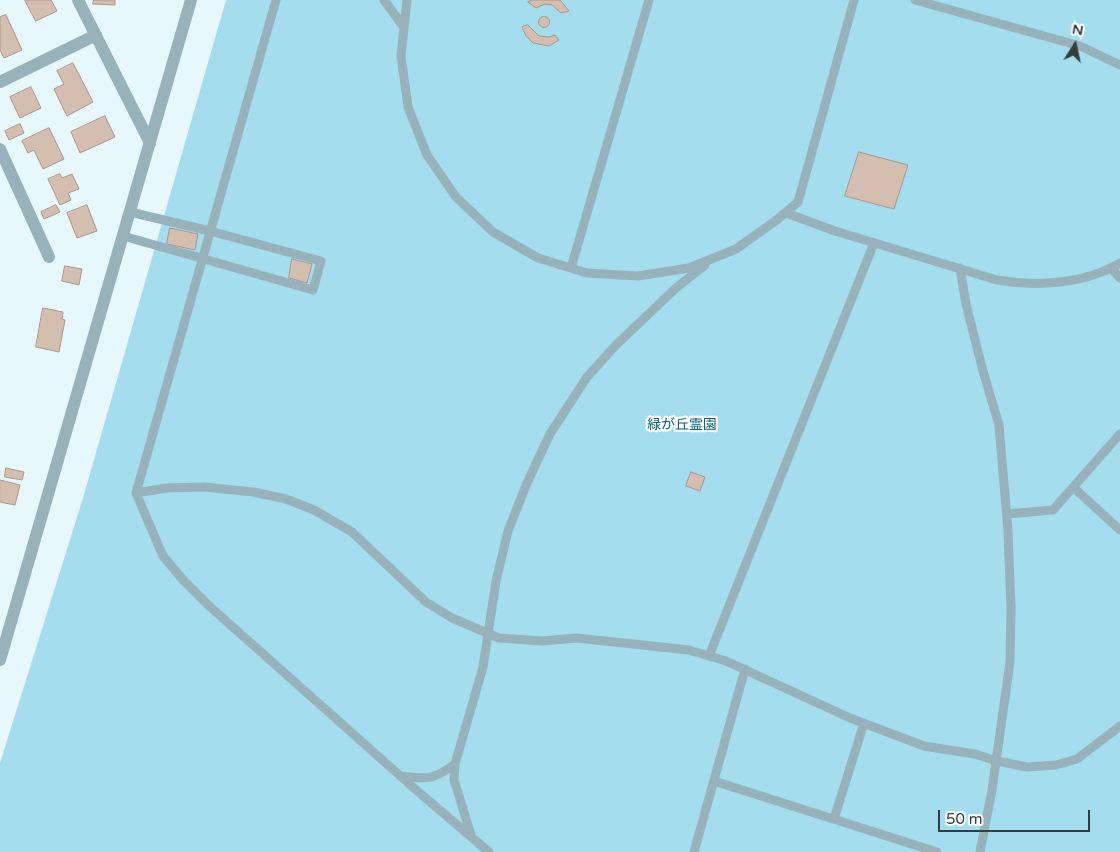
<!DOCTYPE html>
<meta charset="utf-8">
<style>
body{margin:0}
#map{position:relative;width:1120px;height:852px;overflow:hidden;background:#e7f8fd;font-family:"Varela Round",sans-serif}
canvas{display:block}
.north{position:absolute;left:1050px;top:20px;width:50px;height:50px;-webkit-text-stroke:4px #fff;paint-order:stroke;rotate:10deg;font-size:14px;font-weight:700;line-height:20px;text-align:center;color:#323d40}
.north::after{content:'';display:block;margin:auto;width:18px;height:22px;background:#323d40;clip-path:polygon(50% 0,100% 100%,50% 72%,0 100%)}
.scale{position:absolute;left:938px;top:810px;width:152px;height:22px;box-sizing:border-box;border:2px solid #323d40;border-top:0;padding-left:6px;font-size:15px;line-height:18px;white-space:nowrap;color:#323d40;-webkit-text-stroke:4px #fff;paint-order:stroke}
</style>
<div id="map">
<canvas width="1120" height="852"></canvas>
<div class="north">N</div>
<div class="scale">50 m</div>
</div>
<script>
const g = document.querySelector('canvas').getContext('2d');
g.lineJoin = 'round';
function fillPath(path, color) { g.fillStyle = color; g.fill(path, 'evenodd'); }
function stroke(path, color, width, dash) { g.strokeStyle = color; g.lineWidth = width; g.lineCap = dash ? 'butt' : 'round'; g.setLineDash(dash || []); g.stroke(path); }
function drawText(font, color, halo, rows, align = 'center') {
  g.font = font + ' "Varela Round","Noto Sans JP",sans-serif'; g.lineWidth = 4.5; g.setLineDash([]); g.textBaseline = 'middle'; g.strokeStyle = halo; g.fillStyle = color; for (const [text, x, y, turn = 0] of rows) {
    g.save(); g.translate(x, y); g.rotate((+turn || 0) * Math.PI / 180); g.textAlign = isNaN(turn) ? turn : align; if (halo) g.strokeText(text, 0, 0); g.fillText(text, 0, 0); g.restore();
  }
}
const green = new Path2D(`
 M226 0H1120V852H0V763L83 498Z`);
const building = new Path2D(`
 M25 0H51L57 11 36 21Z
 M94 0H115V5L93 4Z
 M532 0H560L569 11 561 13 552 5 545 4 536 8 528 2Z
 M6 15 22 50 4 58 0 50V17Z
 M538.5 22a5.5 5.5 0 1 1 11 0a5.5 5.5 0 1 1-11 0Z
 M528 25 539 36 549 37 555 35 559 40 549 46 533 43 526 36 522 27Z
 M73 63 93 102 67 116 54 89 64 84 57 71Z
 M31 87 41 108 20 118 10 97Z
 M105 116 115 137 80 153 71 132Z
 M20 124 24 133 9 140 5 131Z
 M49 128 64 159 43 169 34 150 28 153 22 141Z
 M859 152 908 165 894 209 845 196Z
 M60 174 62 178 72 174 79 189 68 193 71 200 60 205 48 179Z
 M56 205 60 212 44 219 41 212Z
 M87 205 97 231 77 238 67 213Z
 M170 228 198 234 195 250 167 244Z
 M292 259 312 264 307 283 289 278Z
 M65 266 82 269 79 285 62 281Z
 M43 308 63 312 62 319 65 320 59 352 36 347Z
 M6 468 24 472 22 480 5 477Z
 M691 472 705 477 700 491 686 486Z
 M0 480 20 485 15 505 0 502Z`);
const service = new Path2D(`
 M276 0 136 493 163 556 184 581 207 604 415 789 489 852
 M384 0 403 26
 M407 0 401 56 408 107 427 155 456 197 493 232 538 258 587 273 638 276 689 268 736 249 778 219 798 202 854 0
 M915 0 1080 46 1120 65
 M786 213 835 231 997 280C1036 287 1085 284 1120 263
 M123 236 313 290 321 261 210 231 130 212
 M571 268 649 0
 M960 268 966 304 983 371 999 425 1008 531 1011 608 1010 662 992 790 980 852
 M1111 268 1120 278
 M1073 487 1120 530
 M136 493 167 488 204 487 253 492 286 499 314 510 352 532 426 602 452 618 499 638 542 641 577 638 689 650 726 661 850 718 924 746 975 754 997 761 1027 767 1056 765 1077 759 1120 726
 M1007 514 1053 510 1120 434
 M709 656 874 243
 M455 764 454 780 472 838
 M400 776C427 779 432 781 455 764L483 667 496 581 508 531 527 483 550 434 587 377 616 345 676 288 705 265
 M714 781 937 852
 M834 819 864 723
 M694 852 745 669`);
const minor = new Path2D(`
 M78 0 150 143
 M0 82 96 35
 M0 149 49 257`);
const tertiary = new Path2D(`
 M0 660 191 0`);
const parkNames = [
 ["緑が丘霊園",682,425]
];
fillPath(green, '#a3ddee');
fillPath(building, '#d4beb0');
stroke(building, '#aa9688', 1);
stroke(service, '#97b2ba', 9);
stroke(minor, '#97b2ba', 12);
stroke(tertiary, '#97b2ba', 12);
drawText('14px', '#066276', '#fff', parkNames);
</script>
